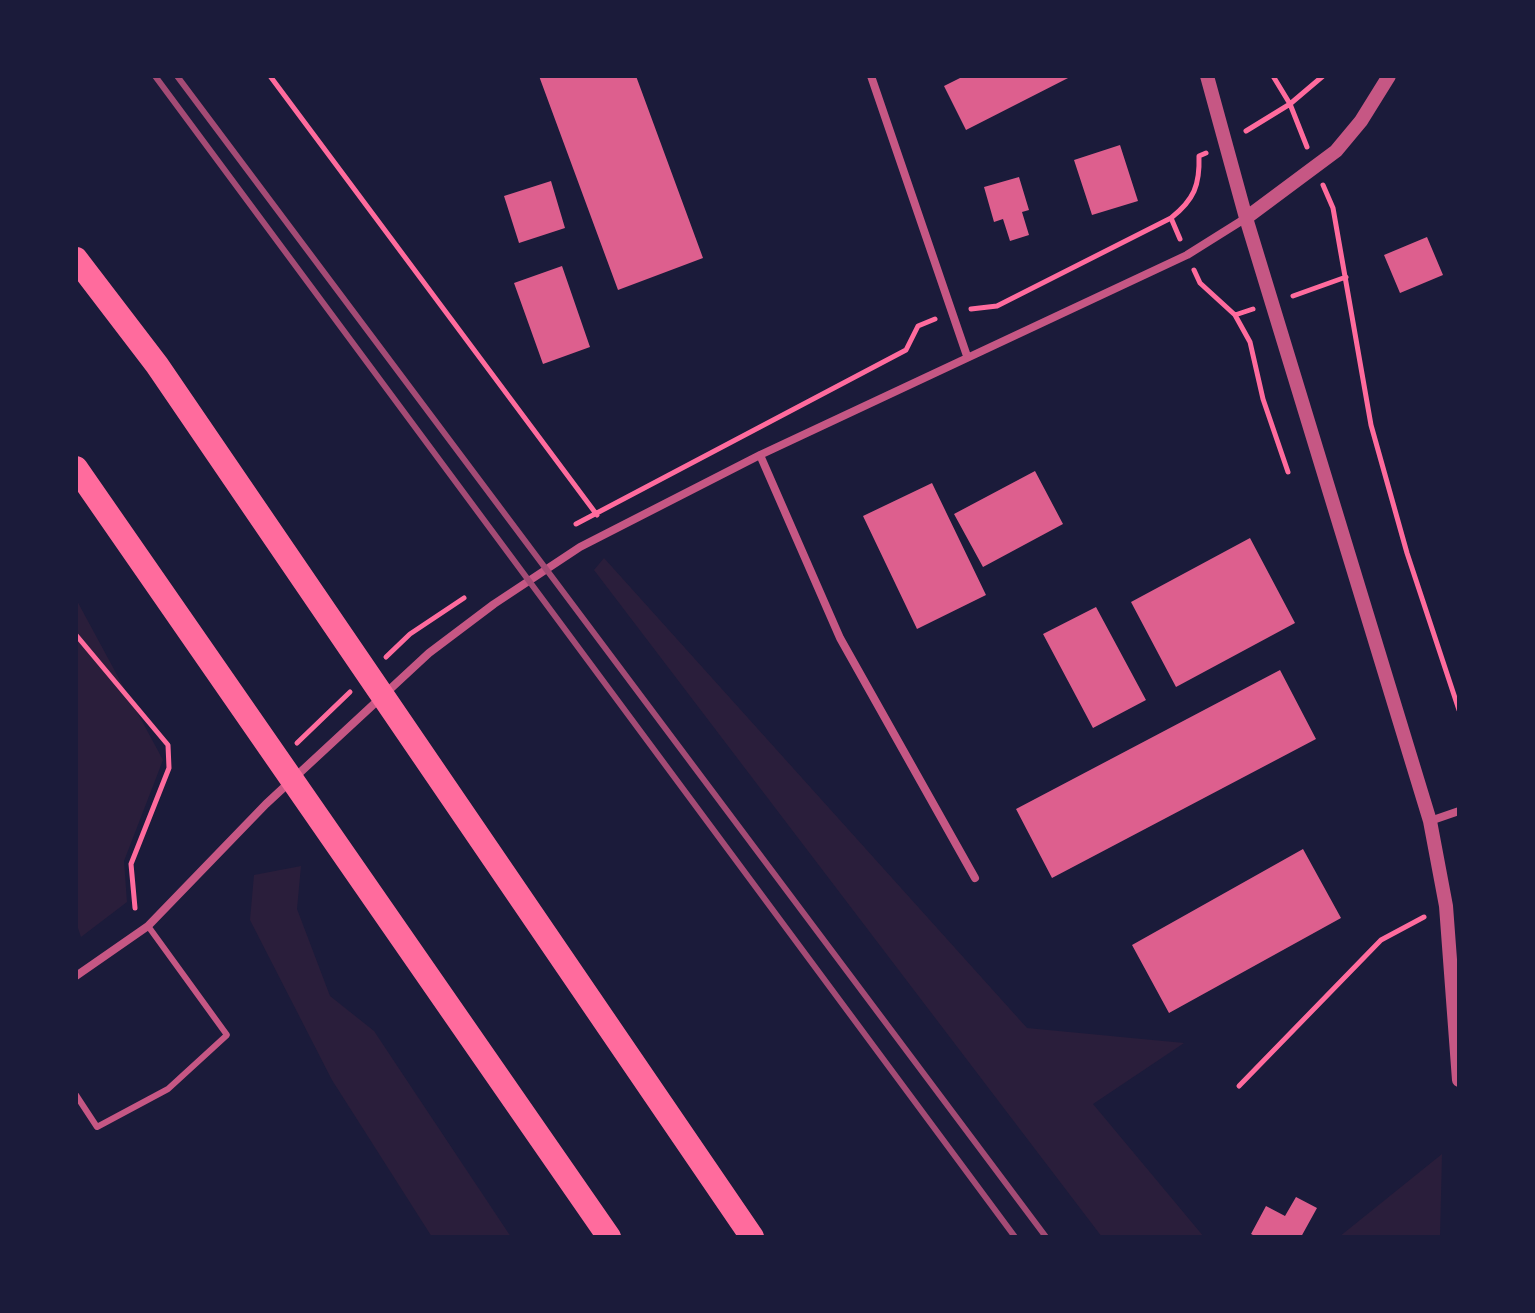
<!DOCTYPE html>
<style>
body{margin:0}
#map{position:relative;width:1535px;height:1313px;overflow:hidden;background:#1b1b3a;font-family:Manrope,sans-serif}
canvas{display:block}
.frame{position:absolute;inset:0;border:78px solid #1b1b3a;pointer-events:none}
</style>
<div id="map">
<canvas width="1535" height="1313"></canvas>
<div class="frame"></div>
</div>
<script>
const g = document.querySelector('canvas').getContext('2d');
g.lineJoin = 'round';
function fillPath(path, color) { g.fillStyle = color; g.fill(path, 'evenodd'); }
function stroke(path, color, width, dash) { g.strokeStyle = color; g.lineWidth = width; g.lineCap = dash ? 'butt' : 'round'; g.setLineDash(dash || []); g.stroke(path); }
const green = new Path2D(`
 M604 558 1027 1028 1184 1043 1093 1104 1204 1237H1102L594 570Z
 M76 599 163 760 124 861 127 902 81 937 76 922Z
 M301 866 297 909 330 996 374 1031 511 1237H432L332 1080 250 920 254 875Z
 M1442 1154 1440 1237H1339Z`);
const building = new Path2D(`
 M539 76H636L703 258 618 290Z
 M964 76H1072L966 130 944 86Z
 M1120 145 1138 201 1092 215 1074 160Z
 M1019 177 1029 210 1022 212 1029 235 1010 241 1003 219 994 222 984 187Z
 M551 181 565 228 519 243 504 196Z
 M1427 237 1443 275 1400 293 1384 255Z
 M562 266 590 347 543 364 514 283Z
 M1035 471 1063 524 983 567 954 514Z
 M932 483 986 595 917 629 863 516Z
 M1250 538 1295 623 1176 687 1131 602Z
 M1096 607 1146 700 1093 728 1043 634Z
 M1280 670 1316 739 1052 878 1016 809Z
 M1303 849 1341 918 1169 1013 1132 945Z
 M1296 1197 1317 1208 1301 1237H1257L1251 1234 1266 1206 1285 1216Z`);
const path = new Path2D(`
 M270 76 597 515
 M1273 76 1290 104 1307 147
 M1246 131 1290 104 1323 76
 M1323 185 1333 208 1371 425 1407 553 1459 710
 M1171 218 1180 239
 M1194 270 1200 283 1235 315 1250 342 1263 399 1288 472
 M1293 296 1346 277
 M971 309 997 306 1171 218C1194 200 1200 185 1199 156L1206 153
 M1235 315 1253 309
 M576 524 906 350 918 326 935 319
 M76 635 168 745 169 768 131 864 135 908
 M386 657 410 634 464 598
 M297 743 350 692
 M1239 1086 1381 940 1424 917`);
const service = new Path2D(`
 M76 1095 97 1127 168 1089 227 1035 148 926`);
const minor = new Path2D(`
 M871 76 967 356
 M760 455 840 638 975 878
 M1430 821 1459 811
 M76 976 148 926 266 804 429 653 494 604 580 547 760 455 1187 255 1246 218`);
const tertiary = new Path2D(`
 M1207 76 1246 218 1430 821 1446 906 1459 1080
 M1246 218 1336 151 1361 121 1389 76`);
const motorway = new Path2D(`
 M76 259 157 365 752 1237
 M76 468 609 1237`);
const rail = new Path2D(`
 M155 76 1015 1237
 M177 76 1046 1237`);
fillPath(green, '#2a1e3b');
fillPath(building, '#dd5f8e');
stroke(path, '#ff6b9d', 5);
stroke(service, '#c65784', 6);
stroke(minor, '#c65784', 8);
stroke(tertiary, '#c65784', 14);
stroke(motorway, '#ff6b9d', 24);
stroke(rail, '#a44b75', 6);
</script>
